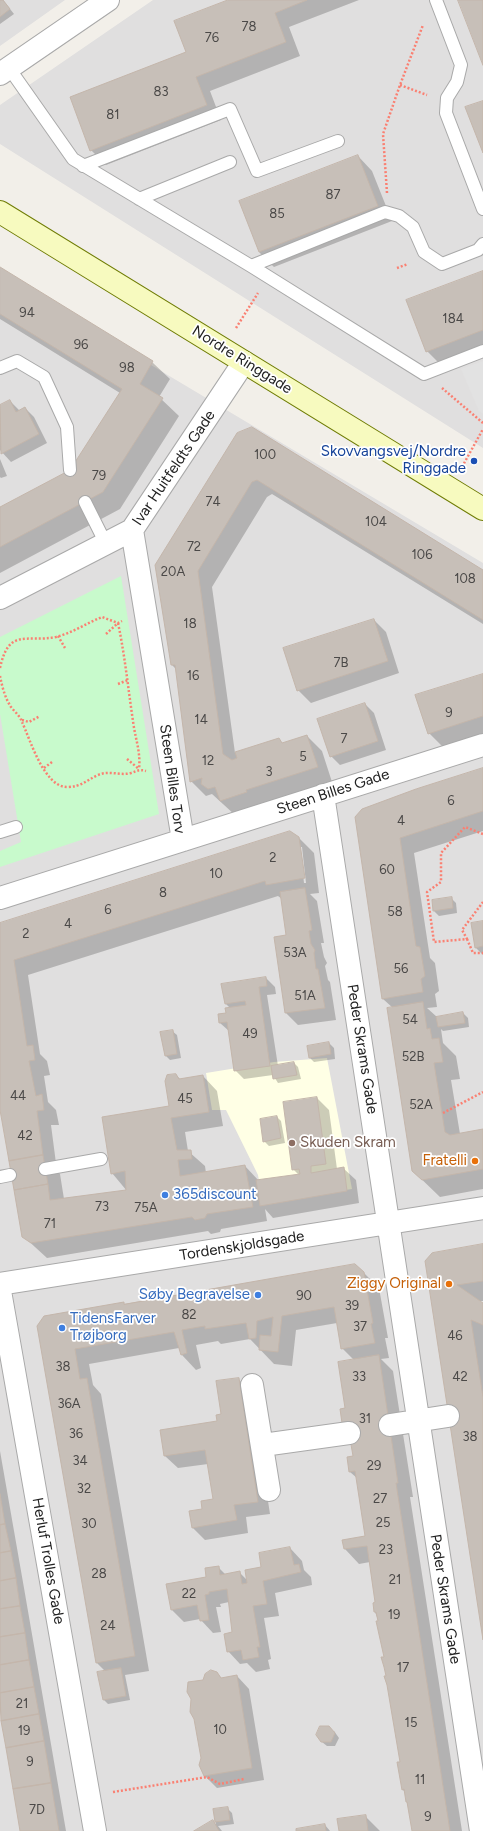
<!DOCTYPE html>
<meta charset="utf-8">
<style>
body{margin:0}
canvas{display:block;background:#f2efe9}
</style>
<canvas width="483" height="1831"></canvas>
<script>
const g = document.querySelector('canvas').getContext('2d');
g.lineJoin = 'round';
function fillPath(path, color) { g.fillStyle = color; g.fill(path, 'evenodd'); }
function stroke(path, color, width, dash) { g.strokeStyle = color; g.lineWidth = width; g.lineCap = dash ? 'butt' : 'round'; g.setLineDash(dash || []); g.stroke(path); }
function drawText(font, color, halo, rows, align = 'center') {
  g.font = font + ' Figtree,sans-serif'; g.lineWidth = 3.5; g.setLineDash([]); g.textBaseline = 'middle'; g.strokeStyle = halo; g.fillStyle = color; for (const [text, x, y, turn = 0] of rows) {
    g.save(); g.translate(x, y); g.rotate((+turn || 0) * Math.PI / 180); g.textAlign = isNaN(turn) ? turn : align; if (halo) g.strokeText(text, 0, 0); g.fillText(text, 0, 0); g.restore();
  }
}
const residential = new Path2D(`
 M0 0H65L0 46Z
 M153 0H483V448L0 144V105Z
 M0 275 483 563V1831H0Z`);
const education = new Path2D(`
 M327 1058 352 1189 263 1203 258 1175 226 1110H212L206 1073 274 1062Z`);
const park = new Path2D(`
 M121 576 159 814 0 867V851L21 842 0 714V637Z`);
const parking = new Path2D(`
 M483 361V414L479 411 461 369Z`);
const shadow = new Path2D(`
 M0 0H3L14 14 0 24Z
 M231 0H359L289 27 300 56 210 91 221 120 106 165 91 150 187 53Z
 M358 156 372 171 392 221 274 267 259 252Z
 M0 268 152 362 170 379 159 397 179 416 120 509 0 573V508L71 471 120 393 0 319Z
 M483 272V350L442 366 427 351Z
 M10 401 20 411 25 408 34 417 47 443 11 462 0 450V406Z
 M238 434 483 571V624L272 494 267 497 212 587 235 753 278 739 283 744 307 736 322 751 332 782 235 815 212 794 206 796 191 781 177 670 172 665 156 565Z
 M0 459 7 476 1 478 0 477Z
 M374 620 386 632 399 673 311 703 298 690Z
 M483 675V735L444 748 429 733Z
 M365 704 374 713 386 750 340 765 331 756Z
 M483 770V831L414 853 430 958 435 963 439 991 435 994 437 1007 427 1008 437 1017 463 1013 468 1018 469 1027 443 1031 441 1029 443 1043 456 1056 460 1079 451 1080 460 1134 483 1130V1189L440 1197 412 1170 393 1008 383 999 356 817Z
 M299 838 314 853 319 893 310 894 317 901 324 943H321L324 957 327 963 325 966 328 980 330 982 336 1020 298 1025 286 1013 275 938 287 936 282 899 278 896 28 975 40 1054 47 1061 50 1075 44 1076 48 1102 56 1110 59 1125H51L57 1171 60 1174 64 1199 127 1191 112 1173 170 1107 176 1075 181 1080 203 1076 217 1091 223 1126 185 1132 188 1151 205 1166 206 1173 245 1166 259 1181 299 1175 293 1169 317 1098 329 1110 337 1169 343 1168 356 1180 359 1203 273 1218 265 1209 267 1221 221 1229 220 1232 211 1234 208 1231 47 1258 23 1236 0 1103V924ZM300 847H302L306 883H304Z
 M451 898 456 903 457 913 439 916 434 911 433 901Z
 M483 922V955L475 947Z
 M266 978 275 987 276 994 267 995 278 1066 294 1063 298 1067 301 1079 278 1083 273 1075 244 1079 235 1070 229 1031 220 1023 230 1008 226 1004Z
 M172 1031 177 1035 181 1058 170 1060 166 1056Z
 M329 1043 334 1048 335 1059 314 1062 310 1058Z
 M277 1117 281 1121 285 1143 269 1146 264 1141Z
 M483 1245V1301H479L483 1304V1632L426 1261Z
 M364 1273 379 1288 388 1338H385L389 1358 381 1359 393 1371 413 1497H410L462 1831H413L405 1792 402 1789 401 1762 379 1622 375 1612 376 1603 370 1562 359 1564 345 1549 366 1537 357 1478 350 1472 354 1457 347 1408 354 1360 342 1348 337 1323 296 1330 292 1366 274 1364 250 1339 221 1344 218 1341 196 1345 201 1368 196 1370 182 1355 179 1348 89 1364 93 1385 101 1394 149 1671 125 1675 130 1700 108 1704 104 1700 106 1672 97 1663 38 1326 124 1303 125 1305Z
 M238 1379 251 1391 270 1514 246 1517 248 1533 205 1540 192 1527 203 1510 214 1500 208 1464 178 1468 165 1456 161 1431 218 1422Z
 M0 1451 24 1588 66 1831H21L0 1710Z
 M290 1548 302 1561 304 1570 311 1577 312 1585 275 1593 279 1616 264 1618 271 1659 268 1660 270 1669 256 1672 247 1663 240 1664 228 1651 233 1633 229 1602 220 1604 221 1607H216L221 1632 213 1633 200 1619 184 1622 172 1610 218 1567 226 1575 239 1572 248 1581 262 1568Z
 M217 1673 222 1679 237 1676 249 1689 264 1780 217 1788 205 1776 202 1758Z
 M334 1731 339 1738 335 1746H327L322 1742Z
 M227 1808 232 1813 234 1824 218 1826 222 1831H196L213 1821 216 1825 214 1810Z
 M365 1816 380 1831H340Z
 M325 1825 330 1831H297Z`);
const building = new Path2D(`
 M0 0H3L10 9 0 17Z
 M228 0H307L275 13 286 42 196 77 207 105 90 151 70 97 186 52 174 21Z
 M458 0H483V65Z
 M483 101V153L465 107Z
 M358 155 378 206 259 252 239 201Z
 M0 267 153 361 140 384 163 398 103 492 0 547V507L70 470 122 389 0 314Z
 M483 271V330L426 352 406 300Z
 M10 400 16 412 25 407 39 434 1 454 0 405Z
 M252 427 483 570V620L257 480 252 482 198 571 223 754 232 760 237 758 235 752 279 738 282 743 307 735 318 767 246 790 247 792 220 801 215 787 208 789 201 784 202 778 190 782 175 665H171L155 565 237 433Z
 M374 619 388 661 297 691 283 648Z
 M483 674V716L428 734 415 695Z
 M365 703 378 741 330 757 317 719Z
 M483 768V811L400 838 416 946 420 947 425 976 421 979 423 992 382 999 355 817 362 809 416 789Z
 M290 831 299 837 305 878 266 885 265 881 14 960 27 1046 33 1045 35 1060 29 1061 36 1096 42 1094 44 1110 37 1111 43 1155 9 1161 0 1110V923Z
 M305 888 312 930 309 931 311 944 315 950 314 953 316 969H318L325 1008 285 1013 274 937 286 935 280 892Z
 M452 897 453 908 433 911 432 900Z
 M483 921V946L475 948 471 923Z
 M266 977 267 986 259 987 270 1066 234 1071 227 1022 219 1023 218 1014 226 1013 225 1008 246 1005 245 1001 225 1004 221 984Z
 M423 1002 427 1029 430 1028 432 1039 439 1038 443 1062 434 1063 445 1132 450 1135 483 1129V1169L422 1180 412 1171 387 1008Z
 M463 1012 465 1023 438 1027 436 1017Z
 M173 1030 177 1054 165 1056 160 1032Z
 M329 1042 331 1054 309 1058 307 1046Z
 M294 1062 297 1075 273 1079 271 1066Z
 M176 1074 179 1079 203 1075 209 1112 171 1118 177 1150H191L192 1159 178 1160 180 1176 245 1165 253 1207 207 1214 205 1218 195 1220 192 1217 31 1243 22 1237 14 1190 48 1184 50 1200 126 1190 125 1171 111 1174 102 1117 169 1106 165 1081 167 1075Z
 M317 1097 326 1164 311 1166V1173L344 1167 347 1191 260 1206 256 1180 300 1174 299 1169 292 1170 283 1102Z
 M277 1116 281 1138 263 1142 260 1119Z
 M43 1155 48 1184 14 1190 9 1161Z
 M483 1244V1281L457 1285 483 1303V1325L471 1320 483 1397V1640L425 1261 432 1253Z
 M355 1264 364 1272 373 1323 371 1324 375 1343 341 1349 334 1307 282 1316 278 1352 259 1350 260 1335 271 1336 273 1317 257 1321 256 1338 249 1339 246 1323 205 1329V1326L182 1330 187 1353 181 1355 174 1332 75 1349 80 1379 87 1378 135 1656 96 1663 37 1326 44 1316 124 1302V1304Z
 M379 1355 398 1483H396L450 1831H412L407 1802H406L404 1789 402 1790 397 1762H400L387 1685 384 1676H386L384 1667 381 1657H384L376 1621H378L376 1612H374L373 1603 375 1602 367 1546 344 1549 342 1540 365 1536 355 1471 349 1472 347 1457 353 1456 349 1433 342 1423 340 1409 345 1408 338 1362Z
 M239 1378 258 1502 234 1505 237 1520 192 1528 189 1511 202 1509 201 1501 213 1499 205 1450 164 1456 160 1430 217 1421 216 1415 221 1414 216 1381Z
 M0 1494 5 1524 0 1525Z
 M5 1524 11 1551 0 1553V1525Z
 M290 1547 294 1565 299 1564 301 1572 263 1581 267 1604 253 1606 260 1647H257L259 1657 243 1660 241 1650 227 1652 224 1634 232 1632 227 1589 209 1592V1594L205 1595 209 1620 200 1621 197 1605 171 1610 166 1584 206 1577 205 1568 219 1566 220 1575 240 1571 242 1584 247 1583 245 1570 261 1567 259 1553Z
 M11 1551 16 1578 0 1581V1553Z
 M16 1578 20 1606 0 1609V1581Z
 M20 1606 25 1633 0 1637V1609Z
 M25 1633 29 1660 0 1665V1637Z
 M29 1660 34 1687 0 1693V1665Z
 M121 1668 126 1696 103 1700 97 1672Z
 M211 1670 217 1672 221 1678 237 1675 252 1768 204 1776 199 1765 201 1758 194 1719 190 1712 191 1699 187 1692 188 1682 203 1680 205 1674Z
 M34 1687 39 1714 1 1721 0 1693Z
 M39 1714 44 1741 6 1748 1 1721Z
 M320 1726H329L335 1733 331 1742H321L316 1735Z
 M44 1741 51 1783 13 1789 6 1748Z
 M51 1783 59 1831H20L13 1789Z
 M228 1807 230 1820 215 1822 213 1809Z
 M366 1815 368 1831H339L337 1819Z
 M213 1820 219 1831H194Z
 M325 1824 326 1831H296V1829Z`);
const path = new Path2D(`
 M400 85 427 95
 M387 193 383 134 400 85 423 25
 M397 268 408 264
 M236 328 258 293
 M442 388 483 423
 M462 467 483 429
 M118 623C125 656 128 688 133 721 135 738 141 752 139 769
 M106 634 118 623
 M58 636 65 648
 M0 668C9 627 26 643 56 637 72 633 87 623 102 617L118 623 122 621
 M0 676C2 686 5 698 11 707 15 712 20 716 22 722 30 739 44 787 67 787 81 787 87 780 98 775 109 770 120 776 131 773 137 771 139 769 146 771
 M118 684 128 680
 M22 720 29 722 40 716
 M127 759 139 769
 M44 768 52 762
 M483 834 465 827 441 853V882L427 892 434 942 467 939 462 930 483 902
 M467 939 473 953H483
 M443 1113 483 1092
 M113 1792 207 1777 220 1784 244 1779`);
const lane = new Path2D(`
 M436 0 461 65 457 82 447 98 446 113 483 209
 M9 68 73 159 251 266 424 374 483 351
 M83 166 230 109 257 171 338 141
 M139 199 230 162
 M251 266 385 212 399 216 413 227 424 252 442 264 478 250 483 244
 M0 368 17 361 44 377 67 427 70 470
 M85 502 106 544
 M0 832 16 827
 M45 1169 101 1159
 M0 1177 10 1175`);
const street = new Path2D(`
 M0 74 108 0
 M132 530 183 840
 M0 598 132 530 244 362
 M323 795 481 1831
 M0 898 483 745
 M0 1284 483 1208
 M0 1291 95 1831
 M252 1385 269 1490
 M390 1425 448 1416
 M263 1445 349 1433`);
const secondary = new Path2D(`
 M0 212 483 509`);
const markers = [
 [474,461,4,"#1a4fb4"],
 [292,1143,4,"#8d6e63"],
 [475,1161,4,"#e8710a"],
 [165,1195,4,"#3f7fe0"],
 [449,1284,4,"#e8710a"],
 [258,1295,4,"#3f7fe0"],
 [62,1328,4,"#3f7fe0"]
];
const numberNames = [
 ["78",249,27],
 ["76",212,38],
 ["83",161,92],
 ["81",113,115],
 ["87",333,195],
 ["85",277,214],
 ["94",27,313],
 ["184",453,319],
 ["96",81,345],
 ["98",127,368],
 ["100",265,455],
 ["79",99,476],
 ["74",213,502],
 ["104",376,522],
 ["72",194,547],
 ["106",422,555],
 ["20A",173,572],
 ["108",465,579],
 ["18",190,624],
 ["7B",341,663],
 ["16",193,676],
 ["9",449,713],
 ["14",201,720],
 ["7",344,739],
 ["5",303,757],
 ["12",208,761],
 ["3",269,772],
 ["6",451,801],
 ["4",401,821],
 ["2",273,858],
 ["60",387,870],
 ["10",216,874],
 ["8",163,893],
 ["6",108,910],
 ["58",395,912],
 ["4",68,924],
 ["2",26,934],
 ["53A",295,953],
 ["56",401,969],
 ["51A",305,996],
 ["54",410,1020],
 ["49",250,1034],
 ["52B",413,1057],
 ["44",18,1096],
 ["45",185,1099],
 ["52A",421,1105],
 ["42",25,1136],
 ["73",102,1207],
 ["75A",146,1208],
 ["71",50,1224],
 ["90",304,1296],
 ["39",352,1306],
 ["82",189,1315],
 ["37",360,1327],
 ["46",455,1336],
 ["38",63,1367],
 ["33",359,1377],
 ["42",460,1377],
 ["36A",69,1404],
 ["31",365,1419],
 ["36",76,1434],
 ["38",470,1437],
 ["34",80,1461],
 ["29",374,1466],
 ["32",84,1489],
 ["27",380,1499],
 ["25",383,1523],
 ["30",89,1524],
 ["23",386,1550],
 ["28",99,1574],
 ["21",395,1580],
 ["22",189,1594],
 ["19",394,1615],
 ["24",108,1626],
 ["17",403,1668],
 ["21",22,1704],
 ["15",411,1723],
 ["10",220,1730],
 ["19",24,1731],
 ["9",30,1762],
 ["11",420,1780],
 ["7D",37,1810],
 ["9",428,1817]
];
const streetNames = [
 ["Nordre Ringgade",242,360,32],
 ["Ivar Huitfeldts Gade",174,468,-56],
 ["Steen Billes Torv",172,779,82],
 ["Steen Billes Gade",333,792,-18],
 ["Peder Skrams Gade",362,1049,81],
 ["Tordenskjoldsgade",242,1246,-9],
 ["Herluf Trolles Gade",48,1561,80],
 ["Peder Skrams Gade",445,1599,81]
];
const transitNames = [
 ["Skovvangsvej/Nordre",466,452],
 ["Ringgade",466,469]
];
const educationNames = [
 ["Skuden Skram",300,1143]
];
const foodNames = [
 ["Fratelli",467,1161],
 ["Ziggy Original",441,1284]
];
const shopNames = [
 ["365discount",173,1195],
 ["Søby Begravelse",250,1295,"right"],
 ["TidensFarver",70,1319],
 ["Trøjborg",70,1336]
];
fillPath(residential, '#e0dfdf');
fillPath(education, '#ffffe5');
fillPath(park, '#c8facc');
fillPath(parking, '#e2e2e2');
fillPath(shadow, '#0003');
fillPath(building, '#c7bfb8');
stroke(building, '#c4b6ab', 1);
stroke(lane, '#a9a9a9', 14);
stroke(street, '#a9a9a9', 24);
stroke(secondary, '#707d05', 24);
stroke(path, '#fa8072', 2.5, [2, 2]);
stroke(lane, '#fff', 12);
stroke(street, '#fff', 22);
stroke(secondary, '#f7fabf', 22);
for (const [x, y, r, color] of markers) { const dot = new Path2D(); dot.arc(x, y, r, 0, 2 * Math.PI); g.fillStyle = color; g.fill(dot); stroke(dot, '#fff', 1.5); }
drawText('13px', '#4b4948', null, numberNames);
drawText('15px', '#222', '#fff', streetNames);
drawText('15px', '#164399', '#fff', transitNames, 'right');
drawText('15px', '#785e54', '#fff', educationNames, 'left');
drawText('15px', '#c56008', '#fff', foodNames, 'right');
drawText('15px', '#366cbe', '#fff', shopNames, 'left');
</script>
